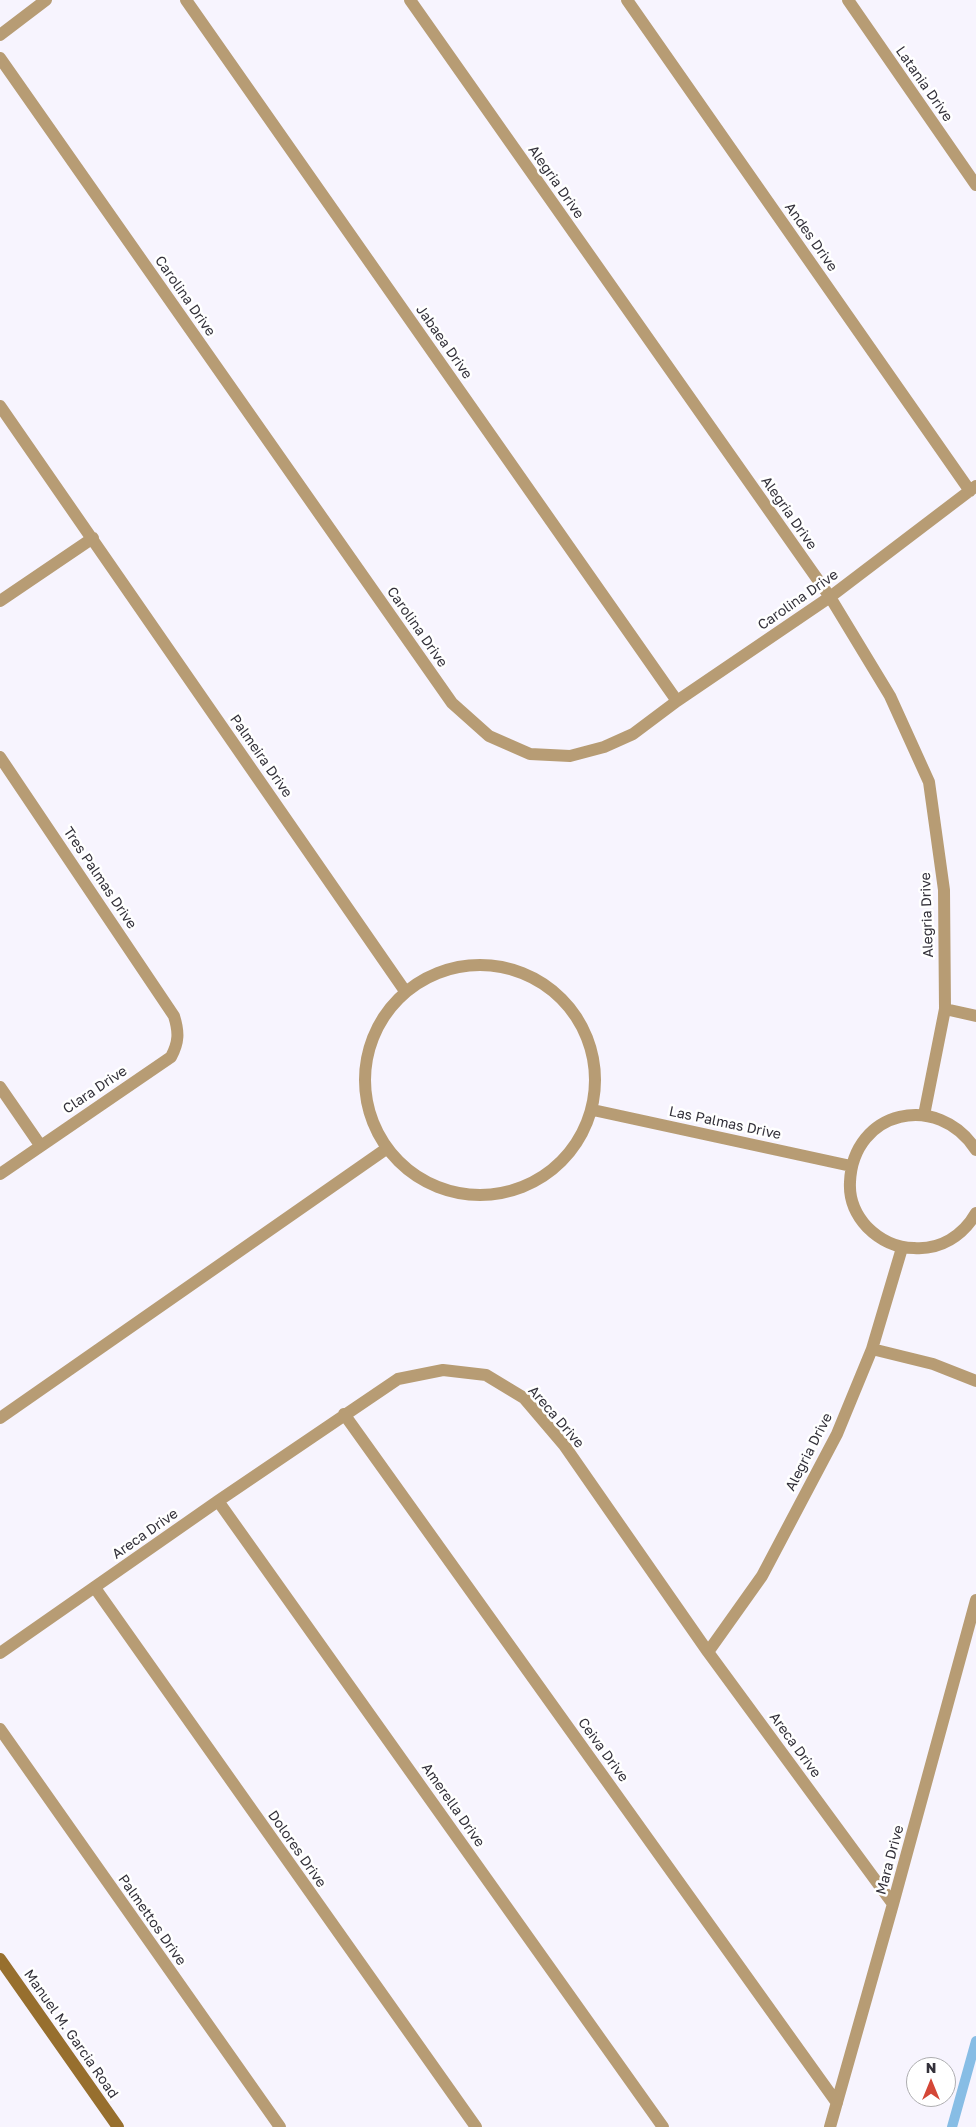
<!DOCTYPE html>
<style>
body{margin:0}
#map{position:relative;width:976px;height:2127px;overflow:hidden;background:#f7f4fe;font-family:"Golos Text",sans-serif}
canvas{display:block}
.north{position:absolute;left:906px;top:2057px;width:50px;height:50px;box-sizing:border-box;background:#fff;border:1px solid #adadb0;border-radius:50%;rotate:0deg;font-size:14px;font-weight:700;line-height:20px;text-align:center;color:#33313a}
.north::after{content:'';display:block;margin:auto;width:18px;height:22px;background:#d44737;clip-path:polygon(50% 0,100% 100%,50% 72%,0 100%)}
</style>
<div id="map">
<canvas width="976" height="2127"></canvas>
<div class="north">N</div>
</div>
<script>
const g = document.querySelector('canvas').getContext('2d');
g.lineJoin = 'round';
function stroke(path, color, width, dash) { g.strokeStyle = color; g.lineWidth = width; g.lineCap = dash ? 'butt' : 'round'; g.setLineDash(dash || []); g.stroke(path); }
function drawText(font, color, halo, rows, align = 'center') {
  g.font = font + ' "Golos Text",sans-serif'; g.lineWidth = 5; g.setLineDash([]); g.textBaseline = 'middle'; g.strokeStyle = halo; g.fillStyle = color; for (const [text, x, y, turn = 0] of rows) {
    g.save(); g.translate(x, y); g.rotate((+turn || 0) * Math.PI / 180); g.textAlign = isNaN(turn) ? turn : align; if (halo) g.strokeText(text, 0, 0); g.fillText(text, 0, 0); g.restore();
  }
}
const stream = new Path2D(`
 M952 2127 976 2041`);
const minor = new Path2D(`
 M186 0 677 701
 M410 0 830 597 890 696 929 782 944 890 945 1009 924 1115
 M627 0 970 491
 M848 0 976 185
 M0 35 46 0
 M0 58 452 703 489 736 530 754 570 756 604 747 633 734 677 701 830 597 976 486
 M0 406 405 991
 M0 601 93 538
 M0 757 174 1016C179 1032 179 1042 171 1057L0 1174
 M365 1080a115 115 0 1 1 230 0a115 115 0 1 1-230 0Z
 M945 1009 976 1016
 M0 1087 40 1145
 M593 1110 851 1166
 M976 1150C938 1091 853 1110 850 1182 849 1199 856 1215 867 1227 880 1240 895 1248 914 1248 940 1250 963 1236 976 1213
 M872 1349 933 1364 976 1381
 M344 1414 837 2103
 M0 1418 386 1149
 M218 1501 663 2127
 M95 1588 476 2127
 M708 1652 762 1576 837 1434 872 1349 902 1248
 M0 1653 218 1501 398 1379 443 1370 486 1375 524 1398 564 1445 708 1652 893 1904
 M0 1729 280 2127
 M830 2127 893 1904 976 1600`);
const secondary = new Path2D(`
 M0 1959 118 2127`);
const streetNames = [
 ["Latania Drive",924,84,55],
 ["Alegria Drive",556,182,55],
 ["Andes Drive",811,237,55],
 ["Carolina Drive",185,296,55],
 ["Jabaea Drive",444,342,55],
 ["Alegria Drive",789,513,55],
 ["Carolina Drive",798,600,-35],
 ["Carolina Drive",417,627,55],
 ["Palmeira Drive",261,756,55],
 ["Tres Palmas Drive",100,878,56],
 ["Alegria Drive",927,915,-92],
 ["Clara Drive",95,1090,-34],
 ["Las Palmas Drive",725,1123,12],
 ["Areca Drive",556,1417,49],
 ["Alegria Drive",809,1452,-63],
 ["Areca Drive",145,1534,-35],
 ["Areca Drive",795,1745,54],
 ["Ceiva Drive",603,1750,54],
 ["Amerella Drive",453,1805,55],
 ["Dolores Drive",297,1849,55],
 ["Mara Drive",890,1860,-75],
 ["Palmettos Drive",152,1920,55],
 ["Manuel M. Garcia Road",71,2034,55]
];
stroke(stream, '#87bde5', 10);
stroke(minor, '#b79c74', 12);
stroke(secondary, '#976f2e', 12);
drawText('14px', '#33313a', '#fff', streetNames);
</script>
